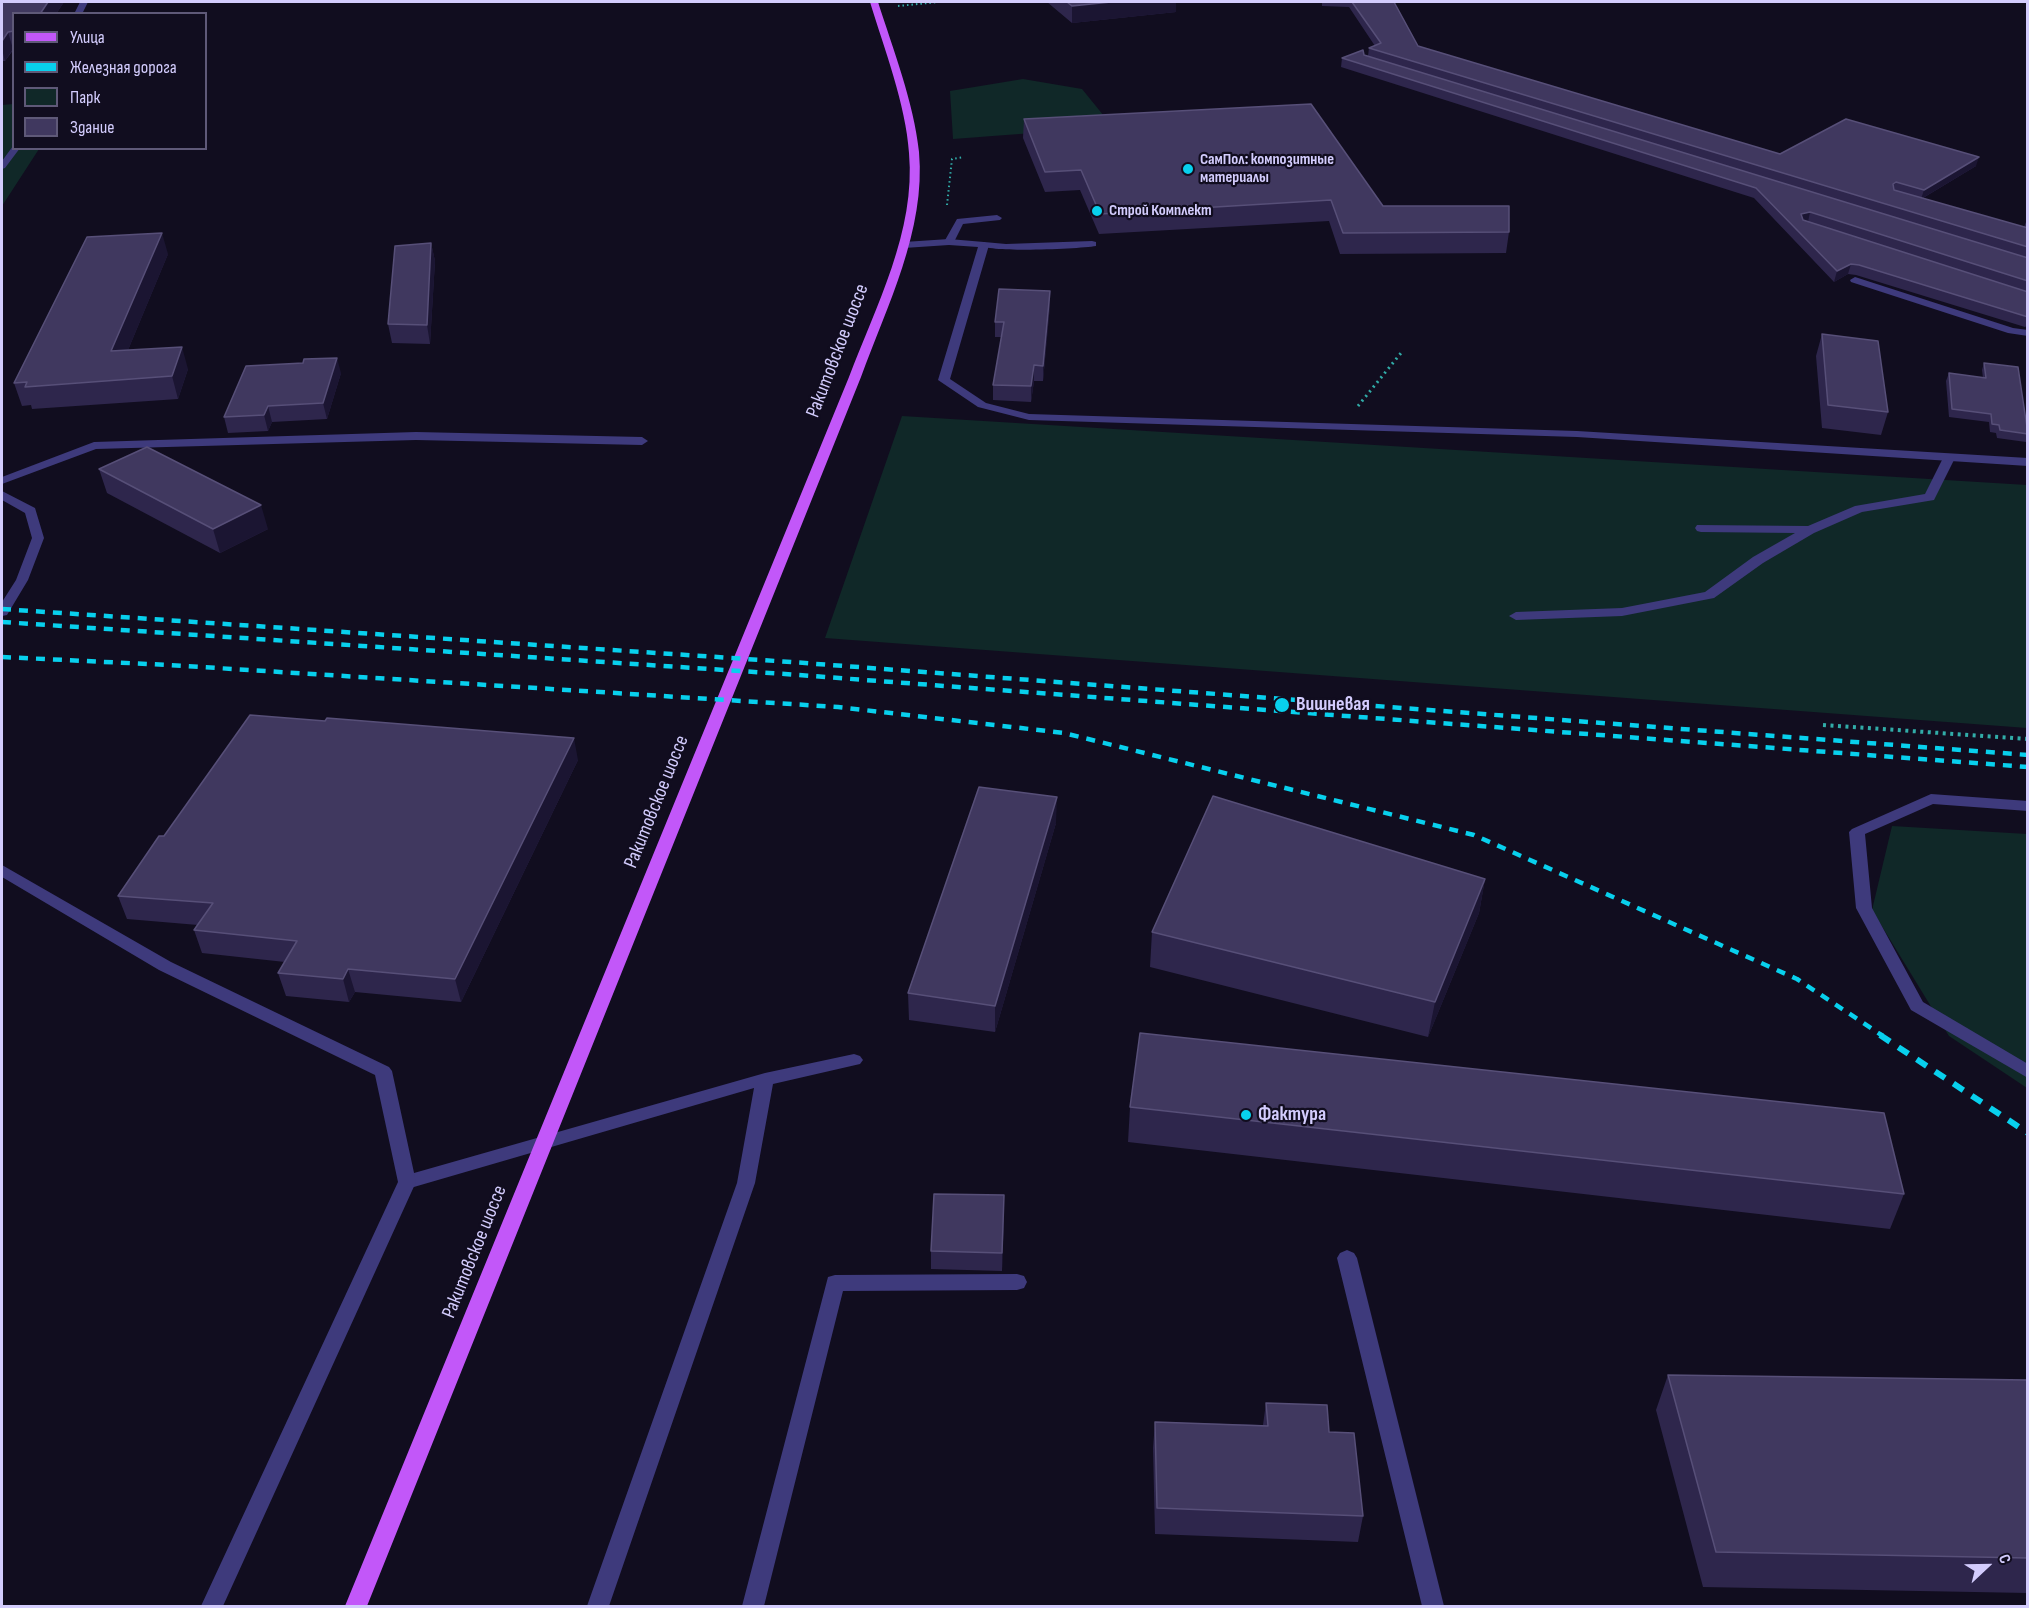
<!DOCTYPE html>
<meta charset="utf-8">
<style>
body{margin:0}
#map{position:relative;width:2029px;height:1608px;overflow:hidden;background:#110d1f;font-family:"Sofia Sans Condensed",sans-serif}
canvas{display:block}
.frame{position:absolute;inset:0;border:3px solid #d3ccfd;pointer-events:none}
.legend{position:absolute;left:12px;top:12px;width:195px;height:138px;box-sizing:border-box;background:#110d1f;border:2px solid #5f5978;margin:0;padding:8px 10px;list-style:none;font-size:18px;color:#d3ccfd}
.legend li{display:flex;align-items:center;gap:12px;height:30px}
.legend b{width:30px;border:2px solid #5f5978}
.north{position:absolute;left:1957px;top:1536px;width:60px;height:60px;-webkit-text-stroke:4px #110d1f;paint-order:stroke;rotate:68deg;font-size:16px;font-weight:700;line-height:24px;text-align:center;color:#d3ccfd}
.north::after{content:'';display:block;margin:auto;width:21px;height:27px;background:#d3ccfd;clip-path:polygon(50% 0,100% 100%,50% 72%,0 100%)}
</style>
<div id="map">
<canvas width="2029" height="1608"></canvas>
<div class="frame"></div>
<ul class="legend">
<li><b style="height:8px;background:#c257f9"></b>Улица</li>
<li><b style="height:8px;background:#08d0ed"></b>Железная дорога</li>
<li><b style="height:16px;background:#102828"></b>Парк</li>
<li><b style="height:16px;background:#40385f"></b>Здание</li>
</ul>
<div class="north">С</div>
</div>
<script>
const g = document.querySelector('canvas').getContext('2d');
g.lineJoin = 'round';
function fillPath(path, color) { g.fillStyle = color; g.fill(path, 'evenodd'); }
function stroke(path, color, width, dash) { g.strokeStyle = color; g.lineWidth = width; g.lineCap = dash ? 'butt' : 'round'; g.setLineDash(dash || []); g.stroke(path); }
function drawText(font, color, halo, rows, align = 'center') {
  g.font = font + ' "Sofia Sans Condensed",sans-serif'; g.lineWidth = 4.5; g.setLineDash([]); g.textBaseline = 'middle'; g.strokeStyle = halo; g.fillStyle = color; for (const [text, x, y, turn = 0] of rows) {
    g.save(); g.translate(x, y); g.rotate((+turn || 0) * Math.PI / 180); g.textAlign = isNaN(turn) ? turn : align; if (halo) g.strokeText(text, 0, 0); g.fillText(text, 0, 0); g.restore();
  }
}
const green = new Path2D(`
 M1023 79 1082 89 1104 116 1059 131 953 139 950 91Z
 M13 104 14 148 39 149 2 206V105Z
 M902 416 2027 485V728L825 638Z
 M1892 826 2027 834V1088L1949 1036 1872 910Z`);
const pathFar2 = new Path2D(`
 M898 6 939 2
 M947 205 952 159 964 157`);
const pathFar1 = new Path2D(`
 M1358 406 1401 353`);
const path = new Path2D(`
 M1823 725 2028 739`);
const lane = new Path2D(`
 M997 215 1002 218 1000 220 963 224 953 244 944 242 957 219Z
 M1092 241 1096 242V246C1078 249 990 253 979 245L984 242 1006 244Z
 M1855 277 2013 328 2028 330V336L2008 333 1851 282 1850 280Z
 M416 432 642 437 648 441 642 445 416 440 96 449 2 484V477L94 442Z
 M1949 454 1955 458 1934 500 1862 512 1814 533 1763 563 1714 598 1622 616 1516 620 1509 616 1516 612 1622 608 1705 592 1753 557 1795 533 1701 532 1697 531 1695 528 1697 525 1808 526 1855 506 1925 494 1943 458Z
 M854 1054 860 1056 863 1060 860 1064 773 1084 755 1183 609 1606H587L737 1183 754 1088 407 1189 400 1187 398 1182 400 1177 407 1175 765 1073Z
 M1347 1250 1354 1253 1357 1258 1444 1606H1422L1337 1258 1340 1253Z
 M1017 1274 1024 1276 1027 1282 1024 1288 1017 1290 843 1291 764 1606H742L828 1277 835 1275Z`);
const street = new Path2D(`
 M80 2H88L82 14H74Z
 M13 146 14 148H20L5 168 2 169V161Z
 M949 239 984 242 989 245 950 379 986 403 1029 414 1577 431 2028 458V466L1577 437 1029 420 978 407 938 380 978 247 949 245 904 248 899 245 904 242Z
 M2 491 35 508 44 538 28 580 7 615 2 616V602L16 580 32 538 25 513 2 500Z
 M1931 794 2028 801V811L1933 804 1865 834 1872 908 1923 1002 2028 1064V1078L1911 1010 1856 908 1849 832 1852 829Z
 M2 865 171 962 389 1067 392 1071 416 1182 223 1606H201L398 1182 375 1075 159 970 2 877Z`);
const primary = new Path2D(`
 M870 2H878C893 49 914 103 919 152 926 230 887 306 861 377L367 1606H345L849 377C876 306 916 231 909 153 906 105 884 48 870 2Z`);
const railFar1 = new Path2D(`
 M2 609 791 662 2028 755
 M2 622 785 674 2028 767
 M2 657 169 665 838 707 1064 733 1474 835 1797 979 1883 1036`);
const rail = new Path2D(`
 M1880 1035 2028 1133`);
const wall = new Path2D(`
 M2 2H64L56 14H14V49L5 61H2Z
 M1047 2H1176V12L1072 23Z
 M1322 2H1394L1418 46 1780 154 1976 166 1923 198 2024 227 2028 217V325L2025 327 1856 275 1848 274 1834 282 1754 198 1341 67 1342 58 1364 55 1368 56 1369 48 1375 46 1349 7 1322 6Z
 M1024 119 1383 206 1509 232 1506 253 1340 254 1329 221 1099 234 1080 190 1045 192 1023 138Z
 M431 243 435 261 430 344 392 343 388 324Z
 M168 254 128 350 188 369 178 399 32 409 31 405 22 406 14 383Z
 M1050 291V305L1043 381H1034L1031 402 993 400V385L1002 337H995V322Z
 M1822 334 1888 412 1881 435 1822 428 1816 356Z
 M1984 363 2028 429V437L2026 442 1997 438 1996 433 1990 432 1989 422 1949 417 1946 381 1949 373 1983 378 1982 370Z
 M341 373 327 419 272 422 268 431 228 433 224 417Z
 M99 469 268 529 220 553 107 493Z
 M578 760 461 1002 355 992 349 1002 286 996 278 973 285 962 202 953 194 930 198 925 127 919 118 896 164 836Z
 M1056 823 995 1032 909 1020 908 993Z
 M1485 879 1479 913 1428 1037 1150 967 1152 932Z
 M1130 1107 1904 1194 1890 1229 1128 1142Z
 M1004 1214 1002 1271 931 1269V1251Z
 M1668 1375 2028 1380V1593L1703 1587 1656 1410Z
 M1266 1403 1329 1432 1363 1516 1358 1542 1155 1534 1153 1448 1155 1422 1263 1425Z`);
const shadedWall = new Path2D(`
 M48 2H64L56 14H40Z
 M1111 2H1176V12L1072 23V6Z
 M8 32 13 49 5 61 2 49V41Z
 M1979 157 1976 166 1921 199 1924 190Z
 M1810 212 1808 222 1799 224 1801 214Z
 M162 233 168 254 118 374 111 351Z
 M431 243 435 261 430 344 427 325Z
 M1851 264 1848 274 1834 282 1837 271Z
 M1050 291V305L1043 381V366Z
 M182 347 188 369 178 399 172 376Z
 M337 358 341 373 327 419 323 403Z
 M1034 365V381L1031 402V386Z
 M268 406 272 422 268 431 264 415Z
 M261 505 268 529 220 553 213 529Z
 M574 738 578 760 461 1002 455 979Z
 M1057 797 1056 823 995 1032V1006Z
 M1485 879 1479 913 1428 1037 1435 1002Z
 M348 969 355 992 349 1002 343 979Z
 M1004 1195V1214L1002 1271V1253Z`);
const building = new Path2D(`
 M2 2H48L40 14H14V31L8 32 2 41Z
 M1067 2H1111L1072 6Z
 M1352 2H1394L1418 46 1780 154 1846 119 1979 157 1924 190 1896 182 1893 184 1894 190 2028 228V247L1369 48 1381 43Z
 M1363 50 1364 55 2028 258V281L1810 212 1801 214 1803 220 2028 292V317L1859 265 1851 264 1837 271 1756 188 1342 58Z
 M1311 104 1383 206H1509V232L1343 233 1331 200 1100 214 1081 170 1045 172 1024 119Z
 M162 233 111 351 182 347 172 376 25 387 27 382 14 383 87 237Z
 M431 243 427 325 388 324 395 246Z
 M999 289 1050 291 1043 366 1034 365 1031 386 993 385 1004 322H995Z
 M1822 334 1878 341 1888 412 1828 405Z
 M337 358 323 403 268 406 264 415 224 417 246 366 303 363 304 359Z
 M1984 363 2018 367 2028 434 2000 430 1999 425 1992 424 1991 414 1952 409 1949 373 1986 378Z
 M147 447 261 505 213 529 99 469Z
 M250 715 325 721 327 718 574 738 455 979 348 969 343 979 278 973 297 941 194 930 213 903 118 896 159 836H164Z
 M979 787 1057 797 995 1006 908 993Z
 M1213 796 1485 879 1435 1002 1152 932Z
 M1140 1033 1884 1113 1904 1194 1130 1107Z
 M934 1194 1004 1195 1002 1253 931 1251Z
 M1668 1375 2028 1380V1558L1716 1552Z
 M1266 1403 1327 1405 1329 1432 1354 1433 1363 1516 1157 1508 1155 1422 1268 1426Z`);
const markers = [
 [1188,169,6,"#08d0ed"],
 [1097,211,6,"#08d0ed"],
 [1282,705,8,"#08d0ed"],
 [1246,1115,6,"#08d0ed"]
];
const farPoinames = [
 ["СамПол: композитные",1200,160],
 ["материалы",1200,178],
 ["Строй Комплект",1109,211]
];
const streetNames = [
 ["Ракитовское шоссе",838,351,-69],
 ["Ракитовское шоссе",657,802,-68],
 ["Ракитовское шоссе",475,1252,-68]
];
const poiNames = [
 ["Вишневая",1296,705],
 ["Фактура",1258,1115]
];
fillPath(green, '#102828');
stroke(pathFar2, '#31aca8', 2, [1.5, 3]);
stroke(pathFar1, '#31aca8', 3, [2, 4]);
stroke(path, '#31aca8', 4, [3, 4.5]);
fillPath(lane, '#3e3a7c');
fillPath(street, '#3e3a7c');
fillPath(primary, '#c257f9');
stroke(railFar1, '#08d0ed', 4.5, [9, 8]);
stroke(rail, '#08d0ed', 6, [12, 10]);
fillPath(wall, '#2e264c');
fillPath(shadedWall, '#1b1532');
fillPath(building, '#40385f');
stroke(building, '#574f78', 1.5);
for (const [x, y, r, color] of markers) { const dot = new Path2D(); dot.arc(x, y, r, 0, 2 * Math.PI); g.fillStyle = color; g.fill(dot); stroke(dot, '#110d1f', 2); }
drawText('bold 16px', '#d3ccfd', '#110d1f', farPoinames, 'left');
drawText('20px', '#d3ccfd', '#110d1f', streetNames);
drawText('bold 20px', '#d3ccfd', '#110d1f', poiNames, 'left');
</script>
